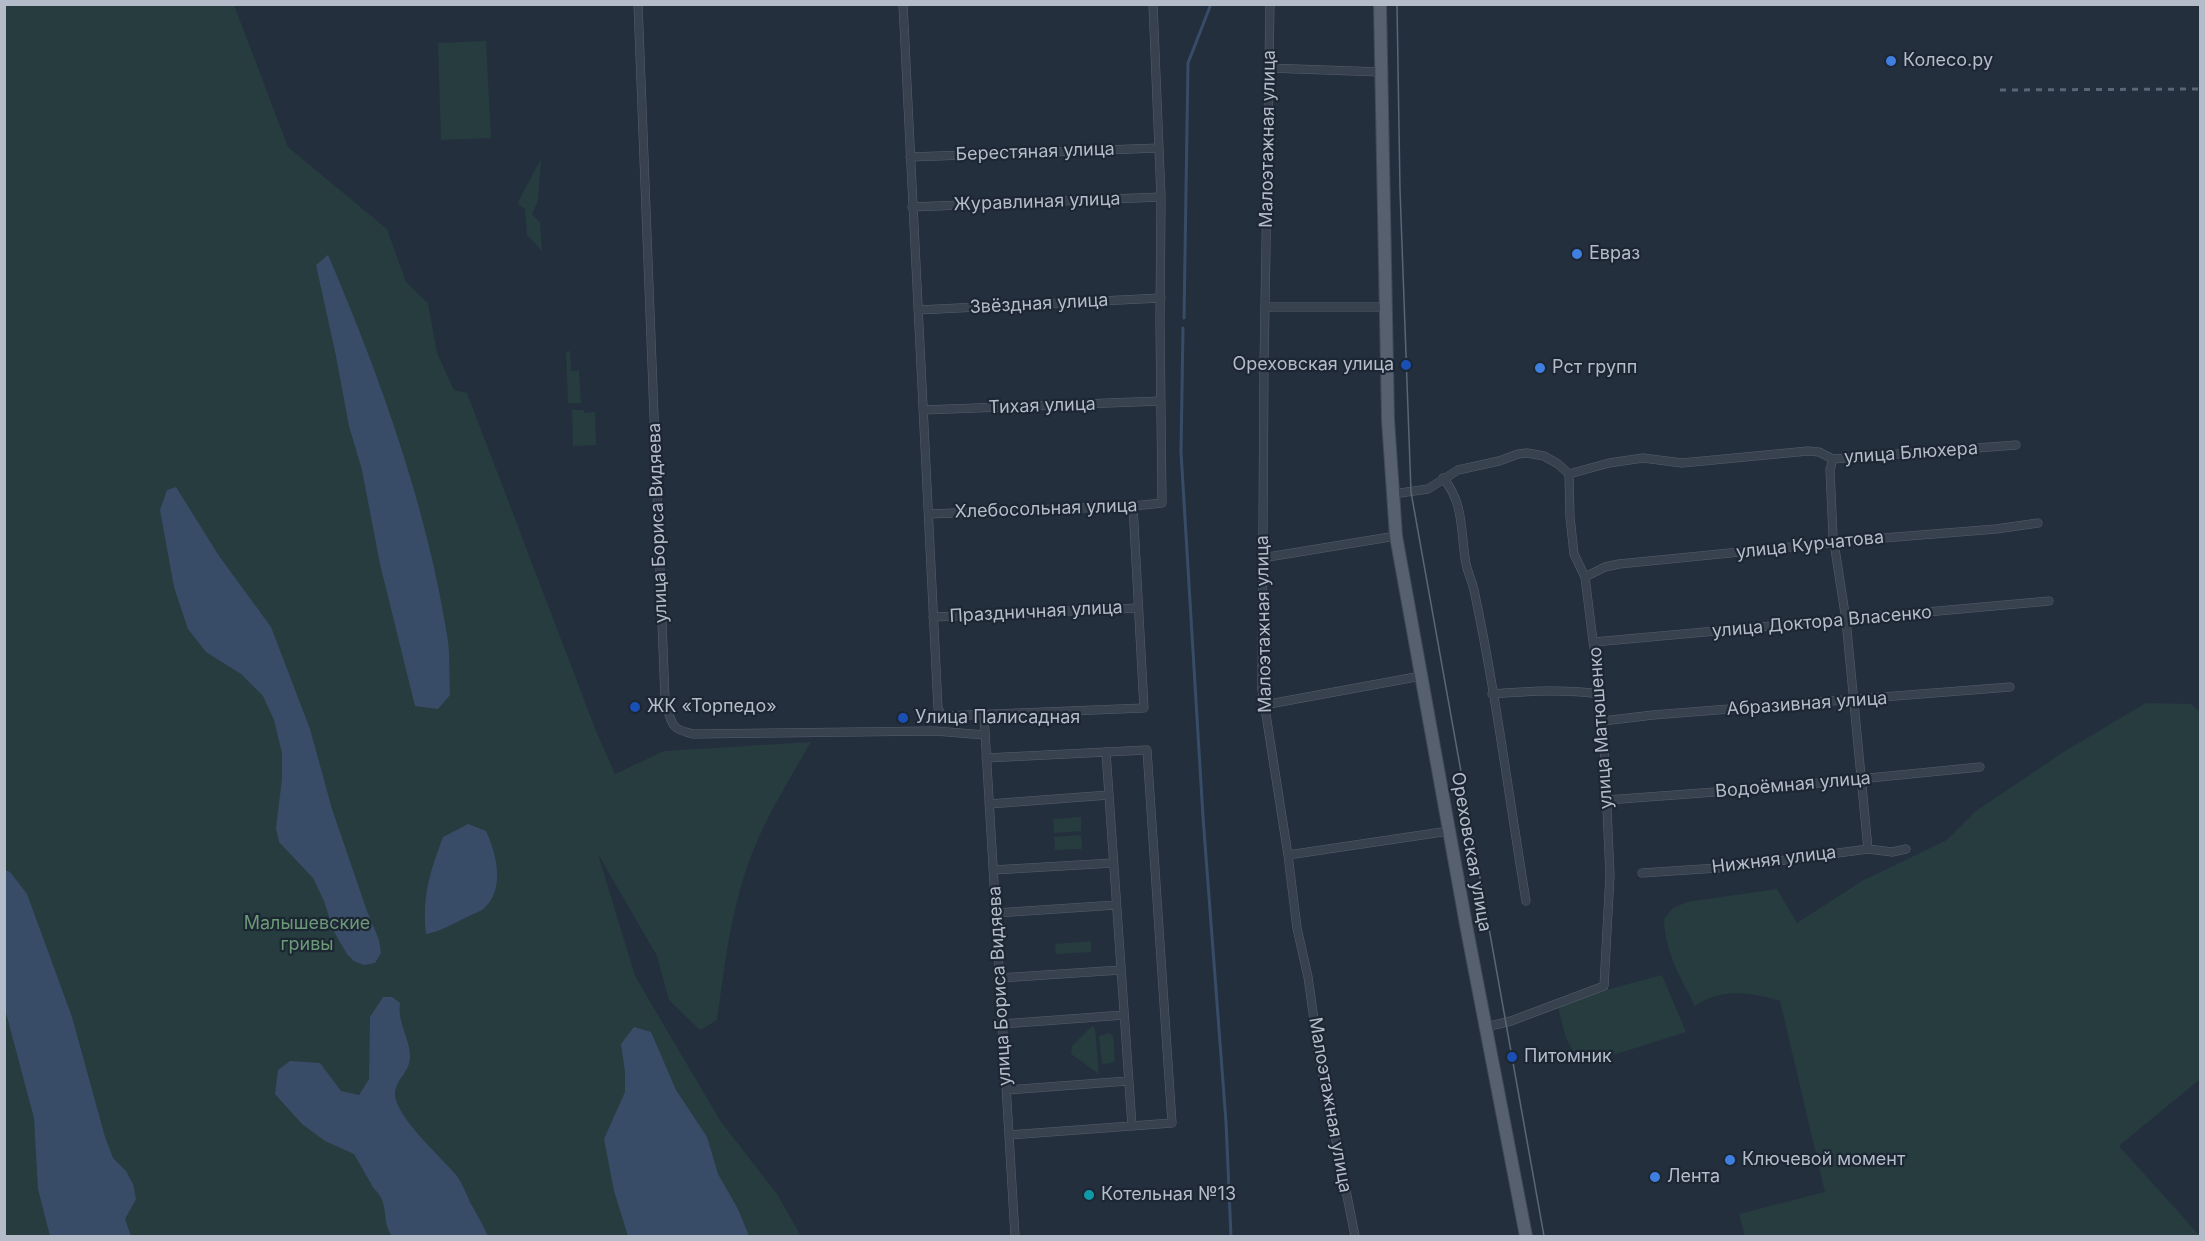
<!DOCTYPE html>
<meta charset="utf-8">
<style>
body{margin:0}
#map{position:relative;width:2205px;height:1241px;overflow:hidden;background:#242f3e;font-family:Inter,sans-serif}
canvas{display:block}
.frame{position:absolute;inset:0;border:6px solid #b4bcc9;pointer-events:none}
</style>
<div id="map">
<canvas width="2205" height="1241"></canvas>
<div class="frame"></div>
</div>
<script>
const g = document.querySelector('canvas').getContext('2d');
g.lineJoin = 'round';
function fillPath(path, color) { g.fillStyle = color; g.fill(path, 'evenodd'); }
function stroke(path, color, width, dash) { g.strokeStyle = color; g.lineWidth = width; g.lineCap = dash ? 'butt' : 'round'; g.setLineDash(dash || []); g.stroke(path); }
function drawText(font, color, halo, rows, align = 'center') {
  g.font = font + ' Inter,sans-serif'; g.lineWidth = 4.5; g.setLineDash([]); g.textBaseline = 'middle'; g.strokeStyle = halo; g.fillStyle = color; for (const [text, x, y, turn = 0] of rows) {
    g.save(); g.translate(x, y); g.rotate((+turn || 0) * Math.PI / 180); g.textAlign = isNaN(turn) ? turn : align; if (halo) g.strokeText(text, 0, 0); g.fillText(text, 0, 0); g.restore();
  }
}
const green = new Path2D(`
 M5 5H234L288 147 387 229 406 282 428 303 437 353 454 390 467 393 596 731 615 774 664 751 811 742C787 783 761 825 746 870 730 918 724 970 717 1020L700 1030 669 1000 657 956 598 854 635 976 721 1122 777 1194 801 1236H5Z
 M486 41 491 138 441 140 438 43Z
 M541 159 538 201 532 214 540 223 542 251 527 235 525 209 519 205 518 202Z
 M570 351 571 371H579L581 403H568L566 352Z
 M572 410H584V413L595 412 596 445 573 446Z
 M2146 703 2191 704 2200 712V1079L2119 1146 2200 1236H1745L1739 1214 1825 1192 1780 1001C1750 992 1722 988 1695 1006 1680 976 1665 953 1664 919L1673 908 1687 902 1777 889 1797 923 1862 881 1947 840 1976 811 2065 751Z
 M1081 817V831L1054 833 1053 819Z
 M1081 835 1082 849 1055 850 1054 837Z
 M1091 941V952L1056 954 1055 944Z
 M1662 975 1686 1032 1591 1062C1565 1053 1565 1032 1558 1007L1606 990Z
 M1092 1026 1095 1028 1099 1074 1071 1054 1072 1046Z
 M1110 1033 1113 1036 1115 1061 1112 1063 1102 1064 1099 1036Z`);
const water = new Path2D(`
 M328 255C380 376 428 510 448 641 450 658 449 677 450 695L438 709 415 706 380 564 362 470 349 426 336 356 316 265Z
 M176 487 219 556 271 627 310 729 332 809 367 911 379 940 381 953 375 963 364 965 354 961 347 954 334 932 324 901 313 878 279 842 276 828 282 779V753L274 720 263 696 241 674 206 652 188 629 174 587 160 510 167 490Z
 M468 824 486 831C497 855 506 891 482 910 477 913 470 915 465 918 451 925 441 931 426 934 422 896 430 872 443 837Z
 M5 870 10 872 27 894 72 1017 105 1137 113 1158 126 1171 133 1184 136 1199 125 1219 131 1236H50L38 1189 34 1118 5 1009Z
 M383 997H392L400 1003C397 1022 410 1038 410 1057 410 1072 394 1081 395 1095 396 1117 442 1158 456 1175 463 1184 466 1194 471 1204 477 1215 483 1225 488 1236H392C381 1222 390 1202 374 1189L354 1154 325 1141 302 1124 275 1094 278 1070 290 1061 320 1063 341 1091 359 1095 369 1079 370 1017Z
 M634 1027 651 1032 676 1090 707 1137 718 1174 738 1209 749 1236H628L614 1191 604 1139 625 1092V1072L621 1044Z`);
const stream = new Path2D(`
 M1184 318 1188 63 1211 4
 M1183 328 1181 452 1203 817 1226 1122 1231 1236`);
const street = new Path2D(`
 M638 4 665 699C672 722 668 729 694 734L935 731 985 735
 M903 4 938 708 941 714 945 716 1144 708 1133 506
 M1270 4 1264 366 1262 689 1288 855 1297 928 1308 977 1319 1055 1355 1236
 M1268 68 1381 72
 M910 157 1159 148
 M912 207 1161 197
 M1266 307H1386
 M918 310 1161 298
 M923 410 1161 401
 M1833 459 1830 470 1833 536 1846 620 1868 849
 M1443 478C1465 504 1460 532 1466 564 1468 573 1472 581 1474 590 1496 693 1509 798 1526 901
 M1393 494 1428 489 1458 470 1499 461 1518 454 1527 453 1544 456 1558 464 1569 474 1609 463 1643 458 1682 463 1808 451 1819 452 1833 459 2016 445
 M929 514 1133 506 1162 503 1160 322 1161 197 1153 4
 M1262 558 1396 536
 M1585 577 1605 567 1619 564 1871 539 1996 529 2038 523
 M933 617 1138 608
 M1594 642 2049 601
 M1492 694C1529 691 1564 689 1601 694
 M1264 705 1421 676
 M984 715 1015 1236
 M1603 721 1653 715 2010 687
 M1106 752 1132 1126
 M986 758 1147 750 1172 1123 1009 1135
 M1607 800 1769 788 1980 767
 M989 804 1109 795
 M1288 855 1449 831
 M993 870 1113 863
 M1642 873 1733 867 1868 849 1892 852 1906 849
 M996 913 1116 905
 M1000 978 1121 970
 M1002 1024 1124 1015
 M1486 1027 1511 1021 1604 986 1610 875 1603 721 1585 577 1574 554 1570 517 1569 474
 M1007 1090 1128 1081`);
const primary = new Path2D(`
 M1380 4 1388 420 1396 536 1467 930 1526 1236`);
const tram = new Path2D(`
 M1397 4 1400 190 1411 492 1544 1236`);
const rail = new Path2D(`
 M2000 90 2200 89`);
const markers = [
 [1891,61,6,"#3f7fe0"],
 [1577,254,6,"#3f7fe0"],
 [1406,365,6,"#1a4fb4"],
 [1540,368,6,"#3f7fe0"],
 [635,707,6,"#1a4fb4"],
 [903,718,6,"#1a4fb4"],
 [1512,1057,6,"#1a4fb4"],
 [1730,1160,6,"#3f7fe0"],
 [1655,1177,6,"#3f7fe0"],
 [1089,1195,6,"#0f9aa8"]
];
const poiNames = [
 ["Колесо.ру",1903,61],
 ["Евраз",1589,254],
 ["Ореховская улица",1394,365,"right"],
 ["Рст групп",1552,368],
 ["ЖК «Торпедо»",647,707],
 ["Улица Палисадная",915,718],
 ["Питомник",1524,1057],
 ["Ключевой момент",1742,1160],
 ["Лента",1667,1177],
 ["Котельная №13",1101,1195]
];
const streetNames = [
 ["Малоэтажная улица",1268,139,-89],
 ["Берестяная улица",1035,152,-2],
 ["Журавлиная улица",1037,202,-2],
 ["Звёздная улица",1039,304,-3],
 ["Тихая улица",1042,406,-2],
 ["улица Блюхера",1911,453,-4],
 ["Хлебосольная улица",1046,509,-2],
 ["улица Бориса Видяева",658,523,-92],
 ["улица Курчатова",1810,545,-6],
 ["Праздничная улица",1036,612,-3],
 ["улица Доктора Власенко",1822,622,-5],
 ["Малоэтажная улица",1264,624,-91],
 ["Абразивная улица",1807,704,-4],
 ["улица Матюшенко",1601,728,-94],
 ["Водоёмная улица",1793,785,-5],
 ["Ореховская улица",1471,852,80],
 ["Нижняя улица",1774,860,-7],
 ["улица Бориса Видяева",1000,986,-93],
 ["Малоэтажная улица",1330,1105,80]
];
const parkNames = [
 ["Малышевские",307,924],
 ["гривы",307,945]
];
fillPath(green, '#263c3f');
fillPath(water, '#394c67');
stroke(stream, '#394c67', 3);
stroke(street, '#565f6c', 9);
stroke(primary, '#414a57', 14);
stroke(street, '#38414e', 8);
stroke(primary, '#56606e', 12);
stroke(tram, '#5a6575', 1.5);
stroke(rail, '#5a6575', 3, [6, 6]);
for (const [x, y, r, color] of markers) { const dot = new Path2D(); dot.arc(x, y, r, 0, 2 * Math.PI); g.fillStyle = color; g.fill(dot); stroke(dot, '#1d2633', 2); }
drawText('18px', '#b4bcc9', '#1d2633', poiNames, 'left');
drawText('18px', '#b4bcc9', '#1d2633', streetNames);
drawText('18px', '#6b9a76', '#1d2633', parkNames);
</script>
